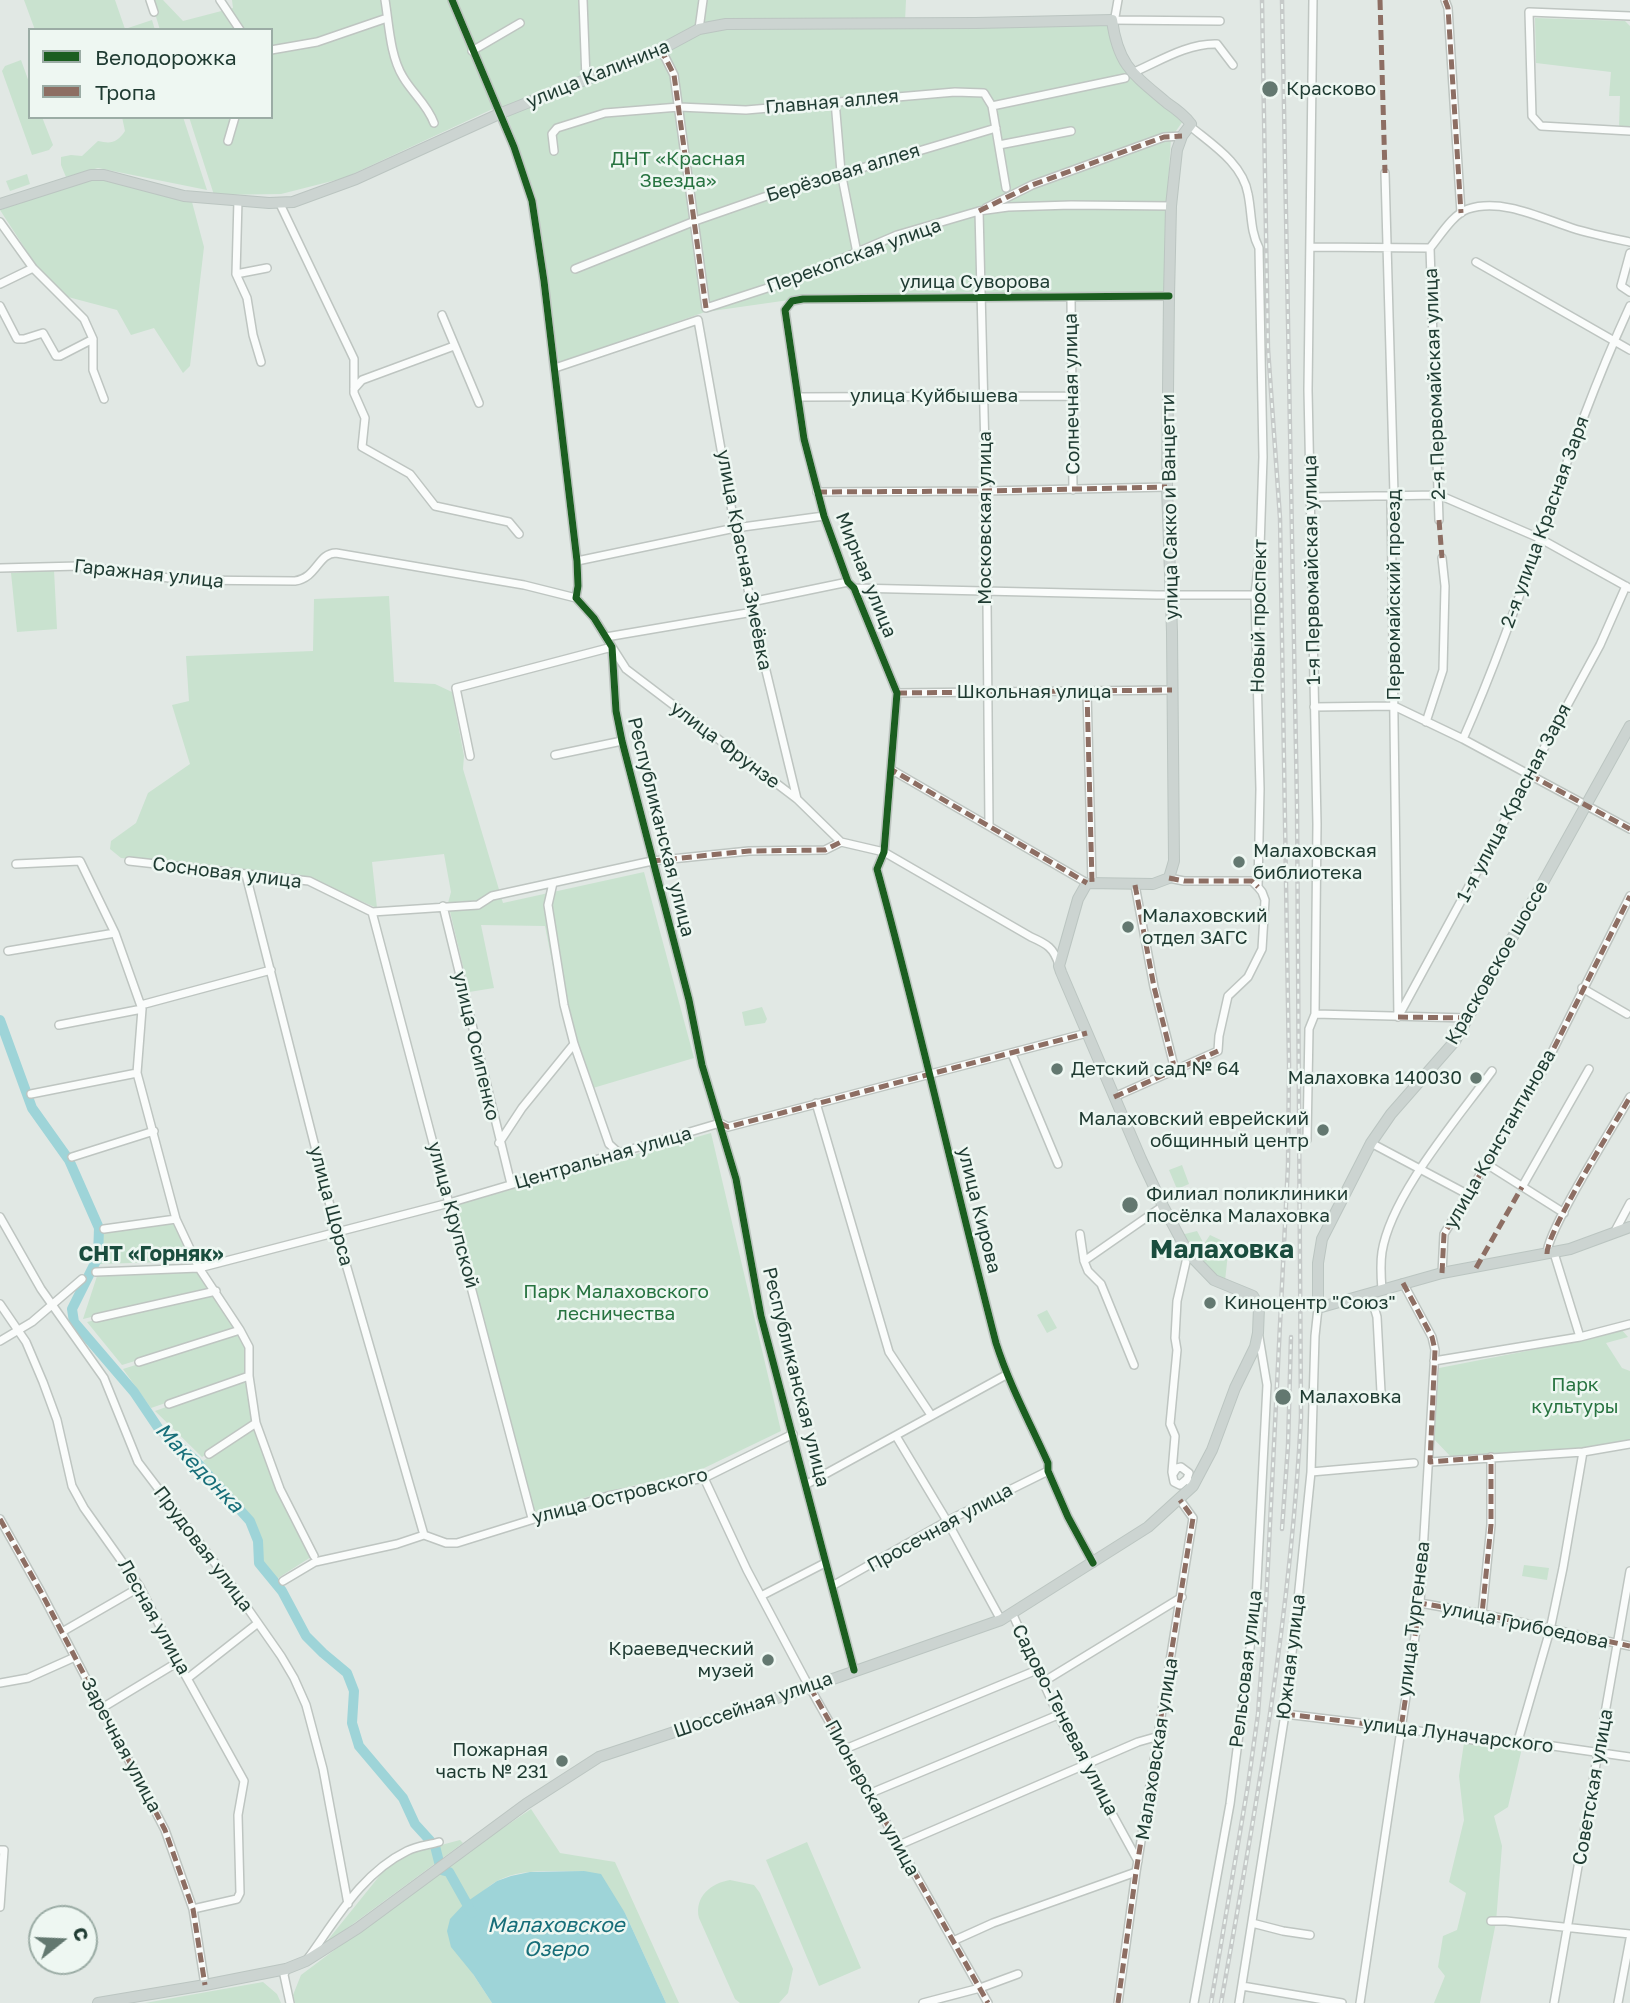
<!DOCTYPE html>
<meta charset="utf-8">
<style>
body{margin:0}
#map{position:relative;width:1630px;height:2003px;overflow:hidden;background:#e1e8e4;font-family:"Golos Text",sans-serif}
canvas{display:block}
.legend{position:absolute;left:28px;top:28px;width:245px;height:91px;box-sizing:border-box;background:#eef7f2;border:2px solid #9baca5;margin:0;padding:9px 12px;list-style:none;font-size:21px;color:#1f3b32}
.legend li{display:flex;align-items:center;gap:14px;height:35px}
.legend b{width:35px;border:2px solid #9baca5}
.north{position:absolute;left:28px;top:1905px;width:70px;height:70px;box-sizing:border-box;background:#eef7f2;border:2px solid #9baca5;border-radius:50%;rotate:72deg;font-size:19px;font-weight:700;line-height:28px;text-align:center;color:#1f3b32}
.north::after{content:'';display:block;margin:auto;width:24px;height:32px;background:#637870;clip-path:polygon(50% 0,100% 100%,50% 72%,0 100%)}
</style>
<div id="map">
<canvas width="1630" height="2003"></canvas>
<ul class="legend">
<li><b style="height:9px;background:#1b5e20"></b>Велодорожка</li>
<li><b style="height:9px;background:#8d6e63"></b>Тропа</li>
</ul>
<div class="north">С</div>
</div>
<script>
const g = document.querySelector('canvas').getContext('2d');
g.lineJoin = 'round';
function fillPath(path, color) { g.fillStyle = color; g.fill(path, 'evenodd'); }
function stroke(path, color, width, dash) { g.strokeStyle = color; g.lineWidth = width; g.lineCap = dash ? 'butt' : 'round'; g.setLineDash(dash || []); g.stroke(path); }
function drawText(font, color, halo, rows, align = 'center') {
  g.font = font + ' "Golos Text",sans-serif'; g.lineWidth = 5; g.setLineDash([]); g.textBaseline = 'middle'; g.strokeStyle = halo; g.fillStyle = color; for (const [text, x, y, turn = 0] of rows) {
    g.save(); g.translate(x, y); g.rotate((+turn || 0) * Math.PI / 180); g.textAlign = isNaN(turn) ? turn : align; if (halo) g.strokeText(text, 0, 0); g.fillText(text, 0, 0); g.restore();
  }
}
const green = new Path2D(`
 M24 0H115L125 29 152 20 155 30H35Z
 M151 0H163L183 21 233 8 232 0H906L905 22 808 28 1109 23 1121 63 1183 121 1171 138 1167 202 1166 292 1070 296 976 292 803 298 705 312 559 363 537 200 506 113 499 106 344 178 281 194 214 195 189 117H271V30H160Z
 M1535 18 1625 21 1630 26V128L1619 127 1620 96H1609L1611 72 1536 63Z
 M21 60 30 85V117H42L53 145 49 150 32 155 2 71 5 66Z
 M122 117H183L207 190 98 168 66 177 61 165V157L71 155 82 156 98 141C111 144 117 143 125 131Z
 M27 174 30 184 10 191 6 181Z
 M102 178 192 202 204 247 190 366 183 373 154 328 131 335 117 310 68 297 37 267 0 210 89 180Z
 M54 570 57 629 17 632 11 573Z
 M389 596 394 682 435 684 452 692 464 756 463 769 503 903 644 872 694 1058 593 1088 561 1007 545 926 481 925 494 988 469 992 448 903 451 892 444 854 372 862 377 908 309 879 244 870 121 858 110 849 111 841 136 823 148 793 190 764 172 705 189 701 186 656 313 651 314 599Z
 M762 1007 767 1019 765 1023 745 1026 742 1012Z
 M711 1133 781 1431 698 1471 597 1494 534 1513 453 1206Z
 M1182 1165 1189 1184 1177 1189 1169 1170Z
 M174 1218 195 1261 99 1264 100 1229Z
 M1197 1231 1204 1244 1210 1235 1229 1244 1225 1281C1205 1270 1192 1254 1181 1235Z
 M197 1265 212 1288 83 1319 99 1270Z
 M214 1292 238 1329 122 1365 87 1322Z
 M1047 1310 1057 1328 1047 1333 1037 1315Z
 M1621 1329 1628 1337 1606 1343 1622 1368 1630 1371V1443L1580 1449 1450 1456 1433 1438 1439 1368 1573 1342Z
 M240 1332 247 1348V1375L151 1408 123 1369Z
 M247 1378 254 1422 202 1457 155 1411Z
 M255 1425 311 1557 275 1580 260 1563V1540L252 1520 203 1461Z
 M1524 1565 1549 1568 1547 1580 1522 1576Z
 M1464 1743 1522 1748 1508 1807 1494 1816 1502 1846 1496 1922 1480 2003H1434L1445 1976 1438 1967 1443 1936 1457 1930 1466 1893 1449 1882 1464 1820 1459 1776Z
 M531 1809 560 1853 615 1862 679 2003H666L625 1913 584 1871C557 1872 522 1867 497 1881 486 1887 478 1898 465 1903L473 1974 492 2003H295L293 1995 301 1975 441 1870Z
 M460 1840 463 1843 323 1946 385 1869 411 1853Z
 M807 1842 861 1968 819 1986 766 1860Z
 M730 1880 754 1885 760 1893 793 1969 788 1993 779 2003H740L735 1999 699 1918C694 1897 711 1883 730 1880Z
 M263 1982 277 1994 281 2003H145Z`);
const water = new Path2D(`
 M584 1871 601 1874 625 1913 666 2003H492L473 1974 451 1947 447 1931 450 1919 465 1903 497 1881 511 1876 530 1872Z`);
const river = new Path2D(`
 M0 1020 32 1108 69 1160 99 1228 98 1257 72 1309 74 1322 134 1392 159 1429 195 1460 250 1521 258 1541 259 1563 282 1591 306 1636 323 1653 347 1673 354 1691 352 1723 359 1746 403 1798 415 1824 435 1846 441 1870 449 1872 472 1913`);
const minor = new Path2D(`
 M150 0 154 12
 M220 0 240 30
 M385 0C389 24 390 56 403 77 413 94 427 104 434 123
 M452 0 514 147 532 201 544 281 577 561 578 586 576 598 594 618 612 647 616 711 622 741 689 1000 702 1065 736 1179 761 1316 854 1670
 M583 0 586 79
 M1118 0 1115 17 1112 20 1220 21
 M1445 0 1448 8 1461 213
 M1630 16 1529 12 1532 116 1541 126 1630 131
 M699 29 703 0
 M271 50 317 42 387 18
 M472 51 520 23
 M658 51 665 57 674 75 706 308 792 280 897 235 979 211 1008 207 1071 205 1171 206
 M1132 73C1158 62 1187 43 1217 44L1233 65
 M835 101 841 172 857 253
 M992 106 1006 188
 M228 141 235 117
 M999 145 1071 131
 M554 151 552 134 557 128 605 113 679 107 746 110 955 92 984 93 992 106 1125 78
 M1385 173 1394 494 1391 498 1398 1017
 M238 200 236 274 247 298 253 335 261 362
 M280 204 354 359V393L365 418 362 447 410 474 435 506 509 522 519 534
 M986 208 1032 185 1164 137 1182 136
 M979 211 986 491 989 825
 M0 222 33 268 84 319 93 339V370L104 399
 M1311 247 1430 248
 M1630 253 1621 286 1630 292
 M1476 262 1630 350
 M575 269 695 221 764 197 996 128
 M236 274 267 268
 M0 284 33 268
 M1071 298 1073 490
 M0 306 17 339H24L43 333 56 356H60L93 339
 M442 315 479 403
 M555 368 698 320 735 528 761 650 797 799
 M354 389 362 380 454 346
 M799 397 1070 396
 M817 492 986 491 1167 487
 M1312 497 1439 495 1539 538 1629 588
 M1439 520 1430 248C1440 236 1453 214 1468 209 1502 198 1541 218 1572 228 1591 234 1611 238 1630 242
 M577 561 735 528 824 516
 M0 568 79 566 184 580 295 581C317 578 318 553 336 553L524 585 576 598
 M854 588 1157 595H1255
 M751 602 848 582
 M606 637 753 612
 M1087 692 1092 882
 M897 693 1172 690
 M1314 707 1394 706 1463 739 1630 829
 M1426 722 1443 670 1445 586 1442 558
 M1463 739C1526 597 1565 446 1630 306
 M555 755 622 741
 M470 756 456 688 612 647 626 669 797 799 841 842
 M892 770 1087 883
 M129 861 309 881 372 912 478 905 492 896 652 861 749 851 825 850 841 842 884 852 1031 937C1047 944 1054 948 1059 965
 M16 864 80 861 115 933 142 1009 137 1073 176 1219 199 1268 240 1330 249 1347V1376L256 1423 280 1489 314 1556
 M246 875 337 1233 424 1535
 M1169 878 1184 881H1252L1258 887
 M553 883 548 905 564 1005 574 1044 609 1144 620 1154
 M1135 885 1154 987 1175 1070
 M443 906 511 1184
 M372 912 532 1518
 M8 951 115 933
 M1582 988 1627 1014
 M141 1005 271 970
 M1315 1014 1468 1018
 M1398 1017 1600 645 1626 586
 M59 1025 142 1009
 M1012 1054 1058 1164
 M31 1094 137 1073
 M1114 1097 1218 1051 1219 1036 1228 996 1248 977 1262 949 1265 900 1262 892 1258 887 1260 789 1255 595 1260 548 1263 457 1259 248C1250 231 1252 213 1248 194 1243 164 1213 145 1191 127
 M816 1103 889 1352 931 1415
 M1307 1140 1309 1029 1315 1014 1317 824 1308 390 1313 0
 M499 1143 522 1108 574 1044
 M1371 1143 1467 1194
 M72 1157 154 1131
 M1485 1163 1564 1213
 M1522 1187 1589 1069
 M0 1217 41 1289 104 1378 138 1462 230 1583 281 1656 294 1678 306 1705 323 1769 348 1904
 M104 1229 176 1219
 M1614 1233 1630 1203
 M1080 1234 1084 1261 1088 1271 1101 1284 1134 1365
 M1188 1253 1177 1301 1175 1338 1177 1350 1170 1424 1175 1436 1172 1472 1174 1482 1180 1485 1187 1479 1193 1486
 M1554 1253 1580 1337
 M1547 1254C1546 1232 1615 1124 1630 1097
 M1084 1261 1163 1206
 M96 1272 199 1268 449 1203 720 1123 728 1127 1087 1033
 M1442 1273 1444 1234 1541 1074 1630 896
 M1382 1290C1381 1277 1380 1265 1382 1252 1391 1195 1458 1118 1492 1071
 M1370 1293 1377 1317 1381 1392
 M0 1304 26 1342 43 1382 57 1420 72 1486 84 1508 140 1587 178 1662 244 1781 238 1815 240 1893 237 1899 193 1909
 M96 1318 216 1291
 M0 1341 32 1322 82 1279
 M1434 1361 1580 1337 1630 1324
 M139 1362 240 1330
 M169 1404 249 1376
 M896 1436 947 1521 1001 1620
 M209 1454 256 1423
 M1430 1462 1583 1452 1630 1444
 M1311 1472 1414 1463
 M1173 1474 1177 1468 1181 1467 1189 1473 1187 1479
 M704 1478 747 1570 805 1679 988 2003
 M807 1484 1006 1375
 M0 1519 41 1592 165 1830 193 1909 205 1985
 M1093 1563 1068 1517 1048 1471V1463C1030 1423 1009 1384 996 1343 955 1185 920 1026 877 869L884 852 897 693 854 588 848 582 824 516 804 439 785 310 792 301 803 299 1169 296
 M283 1581 315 1562 397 1544 424 1535 446 1543H457L608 1496 704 1478 793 1434
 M832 1586 947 1521 1048 1471
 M761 1596 825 1563
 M1420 1603 1482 1614 1630 1646
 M1482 1614 1491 1525V1457
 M1013 1615 1058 1715 1138 1861
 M62 1632 140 1587
 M188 1678 258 1623
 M1043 1682 1182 1597
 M0 1683 28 1678 75 1657
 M102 1708 178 1662
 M1285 1714 1401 1728 1473 1740 1518 1741 1630 1757
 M1518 1741 1550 1630 1563 1568 1583 1452
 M845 1749 1037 1670
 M871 1793 1058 1715
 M899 1845 1138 1742 1159 1736
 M0 1850H4L0 1907
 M1491 1921H1506L1630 1934
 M1252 1923 1283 1931 1310 1935
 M953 1941 993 1923 1136 1872
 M309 1957C337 1918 362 1873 407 1851 417 1846 429 1845 439 1842
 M286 1969 284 1975 290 2003
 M1242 1986 1342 2003
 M923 2003 980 1988 1018 1974
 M1118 2003 1136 1872 1193 1518 1180 1500
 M1194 2003 1230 1804 1256 1601 1267 1385 1259 1337
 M1239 2003 1285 1714 1297 1609 1311 1472 1315 1336 1318 1308
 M1360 2003 1420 1603 1435 1350 1432 1337 1403 1283
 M1554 2003 1630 1571
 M1618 2003 1630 1939`);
const major = new Path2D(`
 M0 204 91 175H104L184 196 269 203 293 202 356 179 499 114 658 51 699 29 726 24 976 23 1112 20C1118 66 1134 75 1167 103 1176 109 1185 116 1191 124L1182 136 1177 150 1171 206 1169 296 1167 487 1172 632 1174 861 1169 878 1153 884 1087 883 1078 899 1059 966 1061 972 1141 1159 1163 1206 1188 1253 1214 1280 1253 1296 1259 1307 1258 1333 1255 1347 1235 1388 1212 1450 1193 1486 1148 1527 1001 1620 810 1687 599 1757 526 1804 358 1928 306 1961 286 1969 205 1985 98 2003
 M1630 726 1455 1041 1391 1114 1371 1143 1322 1239 1318 1263V1308L1442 1273 1570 1249 1630 1227`);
const rail = new Path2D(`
 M1282 1529 1288 1446 1291 1337
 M1211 2003 1248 1785 1258 1714 1266 1604 1288 1165 1289 1065 1280 518 1268 349 1262 0
 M1221 2003C1256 1809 1291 1614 1301 1417L1297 804 1282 0`);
const quiet = new Path2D(`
 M1380 0 1385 173
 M1445 0 1448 8 1461 213
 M658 51 665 57 674 75 706 308
 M979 211 1032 185 1164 137 1182 136
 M817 492 986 491 1167 487
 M1439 520 1442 558
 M1087 692 1092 882
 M897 693 1172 690
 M892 775V770L1087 883
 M1530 775 1630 829
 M652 861 749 851 825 850 841 842
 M1169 878 1184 881H1252L1258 887
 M1135 885 1154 987 1175 1070
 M1398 1017 1468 1018
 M1114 1097 1218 1051
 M720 1123 728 1127 1087 1033
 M1547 1254C1546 1232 1615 1124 1630 1097
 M1476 1268 1522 1187
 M1442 1273 1444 1234 1541 1074 1630 896
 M1403 1283 1432 1337 1435 1350 1430 1462 1491 1457V1525L1482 1614
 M0 1519 41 1592 165 1830 193 1909 205 1985
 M810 1687 988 2003
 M1285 1714 1401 1728 1420 1603 1482 1614 1630 1646
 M1118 2003 1136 1872 1193 1518 1180 1500`);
const cycleway = new Path2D(`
 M452 0 514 147 532 201 544 281 577 561 578 586 576 598 594 618 612 647 616 711 622 741 689 1000 702 1065 736 1179 761 1316 854 1670
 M1093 1563 1068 1517 1048 1471V1463C1030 1423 1009 1384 996 1343 955 1185 920 1026 877 869L884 852 897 693 854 588 848 582 824 516 804 439 785 310 792 301 803 299 1169 296`);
const markers = [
 [1270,89,9,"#637870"],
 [1239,862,7,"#637870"],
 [1128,927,7,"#637870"],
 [1057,1069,7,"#637870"],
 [1476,1078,7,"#637870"],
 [1323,1130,7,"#637870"],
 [1130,1205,9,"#637870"],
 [1210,1303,7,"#637870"],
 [1283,1397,9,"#637870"],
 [768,1660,7,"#637870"],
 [562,1761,7,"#637870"]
];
const streetNames = [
 ["улица Калинина",598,74,-22],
 ["Главная аллея",832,102,-5],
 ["Берёзовая аллея",843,173,-17],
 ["Перекопская улица",854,256,-20],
 ["улица Суворова",975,282],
 ["2-я Первомайская улица",1435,384,-92],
 ["Солнечная улица",1072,394,-91],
 ["улица Куйбышева",934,396],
 ["улица Сакко и Ванцетти",1170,507,-91],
 ["Московская улица",985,518,-90],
 ["2-я улица Красная Заря",1545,522,-70],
 ["улица Красная Змеёвка",744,560,79],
 ["1-я Первомайская улица",1312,570,-91],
 ["Гаражная улица",149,574,6],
 ["Мирная улица",866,575,68],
 ["Первомайский проезд",1394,595,-90],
 ["Новый проспект",1259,616,-89],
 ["Школьная улица",1034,692],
 ["улица Фрунзе",725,745,37],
 ["1-я улица Красная Заря",1514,803,-62],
 ["Республиканская улица",661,827,76],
 ["Сосновая улица",227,873,7],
 ["Красковское шоссе",1497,963,-60],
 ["улица Осипенко",476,1046,77],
 ["улица Константинова",1500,1139,-60],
 ["Центральная улица",603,1158,-16],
 ["улица Щорса",331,1206,75],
 ["улица Кирова",979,1210,76],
 ["улица Крупской",453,1215,75],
 ["Республиканская улица",796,1377,76],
 ["улица Островского",620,1496,-14],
 ["Просечная улица",940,1528,-29],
 ["Прудовая улица",203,1549,53],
 ["Лесная улица",154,1617,61],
 ["улица Тургенева",1414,1619,-83],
 ["улица Грибоедова",1525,1625,12],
 ["Южная улица",1291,1657,-83],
 ["Рельсовая улица",1246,1669,-83],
 ["Шоссейная улица",753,1705,-19],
 ["Садово-Теневая улица",1065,1720,63],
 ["улица Луначарского",1458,1735,7],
 ["Заречная улица",121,1745,62],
 ["Малаховская улица",1157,1749,-81],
 ["Советская улица",1593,1787,-80],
 ["Пионерская улица",872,1798,61]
];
const poiNames = [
 ["Красково",1286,89],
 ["Малаховская",1253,851],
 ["библиотека",1253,873],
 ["Малаховский",1142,916],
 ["отдел ЗАГС",1142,938],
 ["Детский сад № 64",1071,1069],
 ["Малаховка 140030",1462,1078,"right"],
 ["Малаховский еврейский",1309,1119,"right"],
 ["общинный центр",1309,1141,"right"],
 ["Филиал поликлиники",1146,1194],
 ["посёлка Малаховка",1146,1216],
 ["Киноцентр \"Союз\"",1224,1303],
 ["Малаховка",1299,1397],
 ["Краеведческий",754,1649,"right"],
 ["музей",754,1671,"right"],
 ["Пожарная",548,1750,"right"],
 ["часть № 231",548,1772,"right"]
];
const parkNames = [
 ["ДНТ «Красная",678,159],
 ["Звезда»",678,181],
 ["Парк Малаховского",616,1292],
 ["лесничества",616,1314],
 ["Парк",1575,1385],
 ["культуры",1575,1407]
];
const neighbourhoodNames = [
 ["СНТ «Горняк»",151,1254]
];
const waterNames = [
 ["Македонка",199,1468,46],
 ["Малаховское",556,1925],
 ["Озеро",556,1949]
];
const districtNames = [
 ["Малаховка",1222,1250]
];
fillPath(green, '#c9e2cf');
fillPath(water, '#9ed4d8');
stroke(river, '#9ed4d8', 10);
stroke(minor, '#bec5c1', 10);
stroke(major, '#bbc5c1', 12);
stroke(minor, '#fafcfb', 7);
stroke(major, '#ccd4d1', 10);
stroke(rail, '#c6cac9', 4.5);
stroke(rail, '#eef7f2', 2, [5]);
stroke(quiet, '#8d6e63', 5, [10, 5]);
stroke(cycleway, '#1b5e20', 7);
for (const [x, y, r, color] of markers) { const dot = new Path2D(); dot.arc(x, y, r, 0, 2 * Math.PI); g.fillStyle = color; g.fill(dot); stroke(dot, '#eef7f2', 2.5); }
drawText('19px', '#1f3b32', '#eef7f2', streetNames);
drawText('19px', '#1f3b32', '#eef7f2', poiNames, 'left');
drawText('19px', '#277340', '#eef7f2', parkNames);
drawText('bold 21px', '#1a4d3e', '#eef7f2', neighbourhoodNames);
drawText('italic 21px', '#176e79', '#eef7f2', waterNames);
drawText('bold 26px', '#1a4d3e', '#eef7f2', districtNames);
</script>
